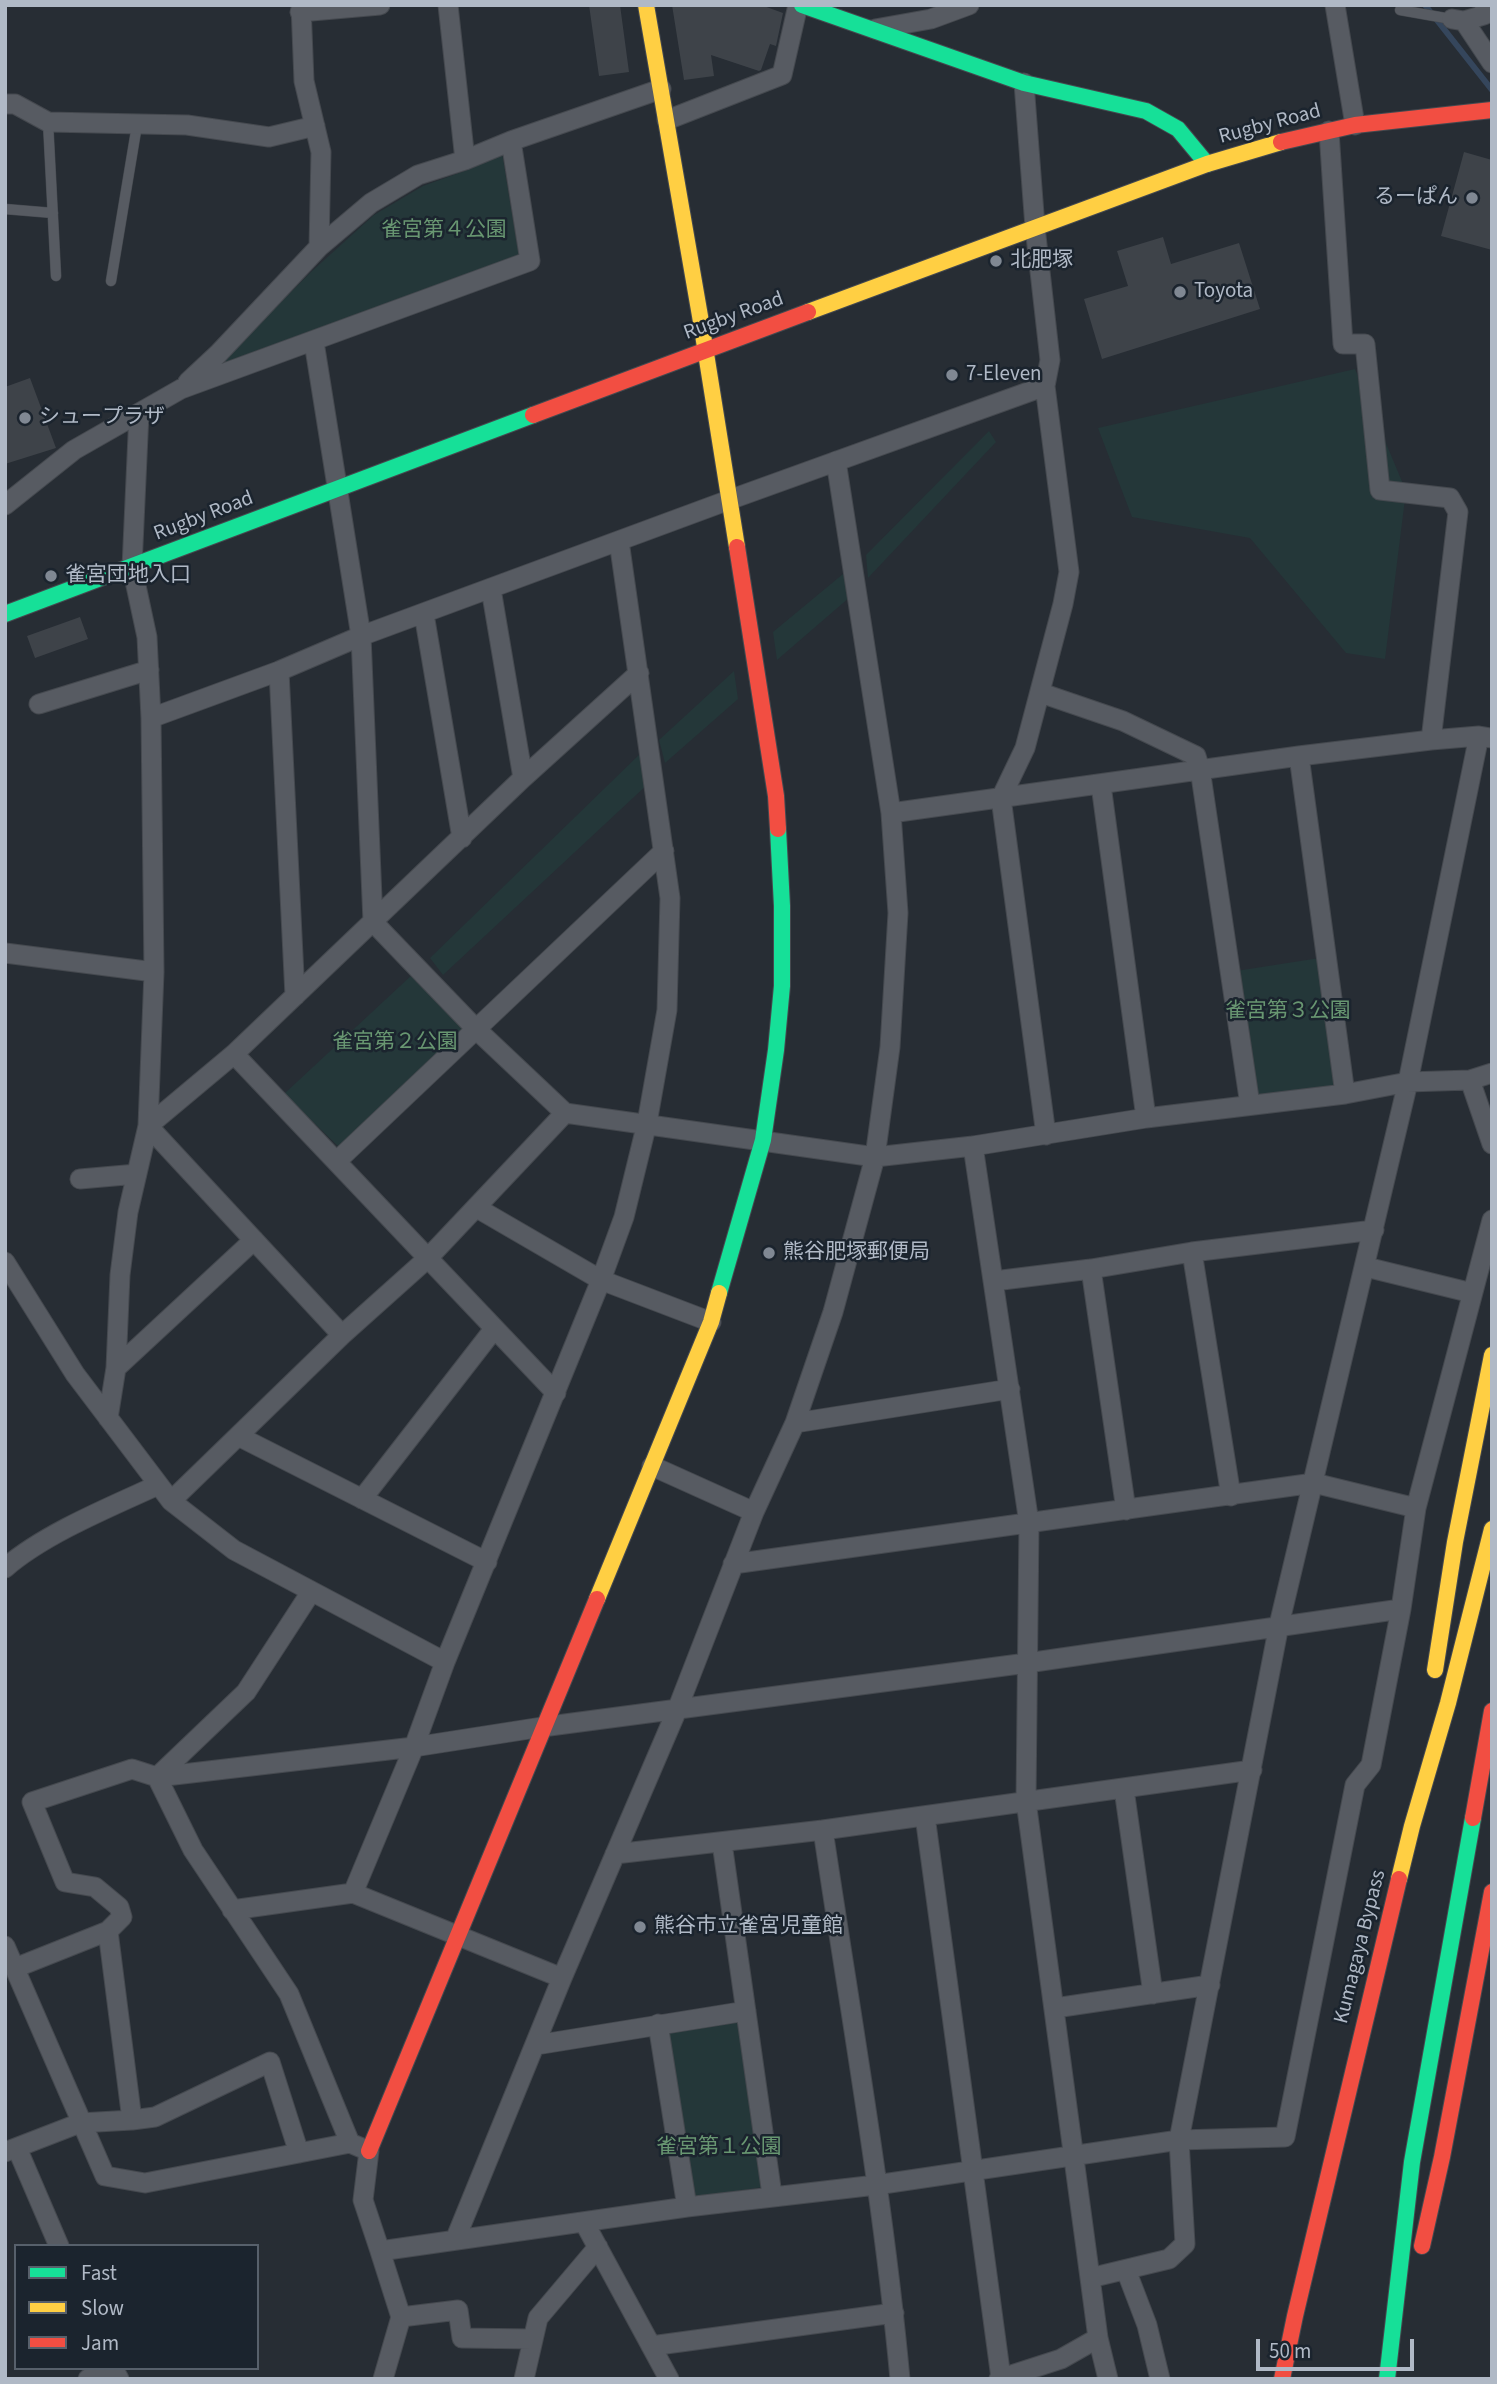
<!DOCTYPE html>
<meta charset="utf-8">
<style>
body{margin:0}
#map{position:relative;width:1497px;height:2384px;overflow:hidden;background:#272d34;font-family:"Source Sans 3",sans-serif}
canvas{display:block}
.frame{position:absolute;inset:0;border:7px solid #b0b9c6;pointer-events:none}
.legend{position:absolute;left:14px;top:2244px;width:245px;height:126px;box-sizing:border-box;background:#1b242e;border:2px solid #57606b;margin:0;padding:9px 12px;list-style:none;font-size:21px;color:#b0b9c6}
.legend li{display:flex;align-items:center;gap:14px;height:35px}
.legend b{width:35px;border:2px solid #57606b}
.scale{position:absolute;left:1256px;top:2339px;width:158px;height:32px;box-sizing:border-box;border:4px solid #b0b9c6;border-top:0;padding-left:9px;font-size:21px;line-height:24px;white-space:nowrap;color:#b0b9c6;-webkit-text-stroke:5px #1b242e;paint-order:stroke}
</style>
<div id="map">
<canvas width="1497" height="2384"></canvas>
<div class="frame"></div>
<ul class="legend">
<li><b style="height:9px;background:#16e098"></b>Fast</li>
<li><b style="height:9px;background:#ffcf43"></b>Slow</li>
<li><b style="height:9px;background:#f24e42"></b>Jam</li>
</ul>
<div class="scale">50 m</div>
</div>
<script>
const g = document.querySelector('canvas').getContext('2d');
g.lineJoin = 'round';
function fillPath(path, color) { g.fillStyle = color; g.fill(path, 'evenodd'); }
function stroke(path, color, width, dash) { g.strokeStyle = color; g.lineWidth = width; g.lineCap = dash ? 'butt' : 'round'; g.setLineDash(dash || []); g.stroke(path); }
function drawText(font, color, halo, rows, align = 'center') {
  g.font = font + ' "Source Sans 3","Noto Sans JP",sans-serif'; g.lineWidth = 5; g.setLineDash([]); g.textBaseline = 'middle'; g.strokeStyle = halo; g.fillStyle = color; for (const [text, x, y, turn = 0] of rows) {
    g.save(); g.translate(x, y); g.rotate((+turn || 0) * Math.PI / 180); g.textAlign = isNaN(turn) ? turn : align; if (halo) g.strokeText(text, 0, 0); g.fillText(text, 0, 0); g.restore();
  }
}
const green = new Path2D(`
 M502 153 519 256 216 367 311 272 374 215 423 186 470 169Z
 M1355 369 1406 491 1385 659 1346 653 1250 538 1132 517 1098 428Z
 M989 431 996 442 868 578 866 555Z
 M843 574 850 597 777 660 773 632Z
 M734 671 738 699 665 763 659 740Z
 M643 751 649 783 443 975 430 958Z
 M1326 957 1344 1087 1254 1097 1236 971Z
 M413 974 465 1031 340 1148 284 1094Z
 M740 2021 763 2187 686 2199 666 2032Z`);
const stream = new Path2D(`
 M1425 5 1492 90`);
const building = new Path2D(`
 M589 5H620L629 72 599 76Z
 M672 5H761L783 13 776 46 770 44 761 70 759 71 711 55 714 76 684 80Z
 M1464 152 1492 160V250L1441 236Z
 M1163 237 1171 264 1239 243 1260 309 1102 359 1084 299 1128 286 1117 251Z
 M30 378 56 448 5 464V387Z
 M80 617 88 639 35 658 27 636Z`);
const lane = new Path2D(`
 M1400 10 1451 19
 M48 122 56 276
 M5 209 53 213
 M111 281 137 125`);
const street = new Path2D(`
 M301 5 304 81 321 152 319 247
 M448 5 465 160
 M1335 5 1355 125
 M300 12 380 5
 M1452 19 1464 21 1484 15 1485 5
 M1464 21 1492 63
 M875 29 931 19 969 5
 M1024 83 1035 227 1050 360 1045 386 1069 572 1063 604 1025 748 1001 798 1046 1135
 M5 104H15L48 122 187 125 269 137 315 126
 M667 120 782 75 798 5
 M1329 131 1343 344H1365L1380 490 1450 498 1458 512 1431 740
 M314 342 361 636 373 922 477 1030 565 1113 875 1157 973 1146 1146 1118 1345 1094 1408 1082 1470 1080 1492 1073
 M188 382 218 354 319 247 371 203 418 175 465 160 511 141 661 89
 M5 505 74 450 181 389 530 261 511 141
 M491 589 523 778
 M424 614 462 838
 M279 671 295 996
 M1041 693 1123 721 1196 756 1200 769 1250 1105
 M39 704 149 670
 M151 718 279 671 361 636 729 500 1045 386
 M1299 756 1345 1094
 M1101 785 1146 1118
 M891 813 1299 756 1431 740 1479 736 1491 738
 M5 953 154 972
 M234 1054 556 1393
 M1470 1080 1492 1144
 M148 1126 234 1054 523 778 639 673
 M148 1126 342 1335
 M973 1146 1029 1523 1026 1801 1090 2278
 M337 1161 664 851
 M80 1179 137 1174
 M477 1208 601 1280 711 1322
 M1192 1252 1231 1496
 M5 1262 75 1374 171 1501 234 1550 445 1662
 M1366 1267 1472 1293
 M1091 1269 1126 1510
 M994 1281 1091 1269 1192 1252 1374 1230
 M116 1368 254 1240
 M108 1418 116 1368 120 1275 128 1212 148 1126 154 972 151 718 147 637 132 567 139 413
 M795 1423 1010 1389
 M238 1436 487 1562
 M362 1499 494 1329
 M171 1501 342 1335 428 1258 565 1113
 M754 1512 795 1423 833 1312 875 1157 890 1047 898 913 891 813 836 461
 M733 1564 1314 1483 1416 1508
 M5 1568C44 1534 110 1507 158 1485
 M157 1777 193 1850 289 1994 350 2143
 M157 1777 246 1692 311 1592
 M1124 1789 1153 1994
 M925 1816 1001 2378
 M823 1830C850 2012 883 2195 900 2379
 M722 1843 772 2195
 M615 1854 823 1830 1252 1770
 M232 1910 353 1893
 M5 1946 105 2176 145 2183 350 2143 369 2151 363 2200 380 2251 687 2207 876 2185 1179 2140 1285 2137 1355 1785 1371 1765 1401 1609 1416 1508 1492 1220
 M15 1968 108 1931
 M562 1978 353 1893 414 1747 445 1662 601 1280 624 1217 647 1123 667 1010 670 898 619 541
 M1055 2008 1210 1985
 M658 2024 687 2207
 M536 2045 746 2011
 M132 2120 155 2117 270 2062 299 2153
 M17 2148 59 2246
 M5 2152 80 2123 132 2120 108 1931 122 1917 119 1907 95 1887 65 1882 32 1802 132 1769 157 1777 414 1747 542 1727 1027 1663 1401 1609
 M584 2222 669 2379
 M455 2240 562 1978 677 1710 754 1512 652 1466
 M380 2251 401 2317 383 2379
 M1126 2270 1147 2325 1160 2379
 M401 2317 458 2310 462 2338 532 2339
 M651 2346 894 2313
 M113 2368 119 2379
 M88 2379 104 2368
 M524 2379 538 2318 598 2247
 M999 2379 1061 2359 1098 2338
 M1108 2379 1098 2338 1090 2278 1169 2259 1185 2244 1179 2140 1279 1625 1408 1082 1479 736`);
const fast = new Path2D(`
 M802 5 1024 83 1146 111 1178 129 1207 164
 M5 614 533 415
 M719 1293 763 1140 776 1050 782 986V906L778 829
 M1387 2379 1412 2162 1473 1818`);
const slow = new Path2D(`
 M646 5 700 316 737 547
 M808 312 1207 164 1281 142
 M597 1599 711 1322 719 1293
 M1435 1670 1455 1542 1492 1355
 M1399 1879 1412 1826 1448 1703 1492 1529`);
const jam = new Path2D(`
 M1281 142 1355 125 1492 110
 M533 415 808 312
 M737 547 776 796 778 829
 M1473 1818 1492 1711
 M369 2151 597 1599
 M1422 2246 1442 2157 1492 1892
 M1282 2379 1295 2316 1399 1879`);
const markers = [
 [1472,198,7,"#808893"],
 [996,261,7,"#808893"],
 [1180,292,7,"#808893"],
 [952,375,7,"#808893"],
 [25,418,7,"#808893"],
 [51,576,7,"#808893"],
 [769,1253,7,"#808893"],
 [640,1927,7,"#808893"]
];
const streetNames = [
 ["Rugby Road",1270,125,-15],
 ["Rugby Road",734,317,-20],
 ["Rugby Road",204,517,-21],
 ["Kumagaya Bypass",1361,1947,-76]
];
const poiNames = [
 ["るーぱん",1458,198,"right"],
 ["北肥塚",1010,261],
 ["Toyota",1194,292],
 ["7-Eleven",966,375],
 ["シュープラザ",39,418],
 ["雀宮団地入口",65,576],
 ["熊谷肥塚郵便局",783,1253],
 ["熊谷市立雀宮児童館",654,1927]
];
const parkNames = [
 ["雀宮第４公園",444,231],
 ["雀宮第３公園",1288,1012],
 ["雀宮第２公園",395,1043],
 ["雀宮第１公園",719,2148]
];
fillPath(green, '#243739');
stroke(stream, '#35465c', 6);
fillPath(building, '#3e4349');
stroke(lane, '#45494f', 11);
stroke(street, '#45494f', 21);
stroke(fast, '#45494f', 18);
stroke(slow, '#45494f', 18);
stroke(jam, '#45494f', 18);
stroke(lane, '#575b62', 10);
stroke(street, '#575b62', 19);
stroke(fast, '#16e098', 16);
stroke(slow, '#ffcf43', 16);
stroke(jam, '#f24e42', 16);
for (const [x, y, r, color] of markers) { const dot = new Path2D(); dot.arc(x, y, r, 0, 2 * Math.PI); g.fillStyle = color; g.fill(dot); stroke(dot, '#1b242e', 2.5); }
drawText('21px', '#b0b9c6', '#1b242e', streetNames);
drawText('21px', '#b0b9c6', '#1b242e', poiNames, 'left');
drawText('21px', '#689671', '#1b242e', parkNames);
</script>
